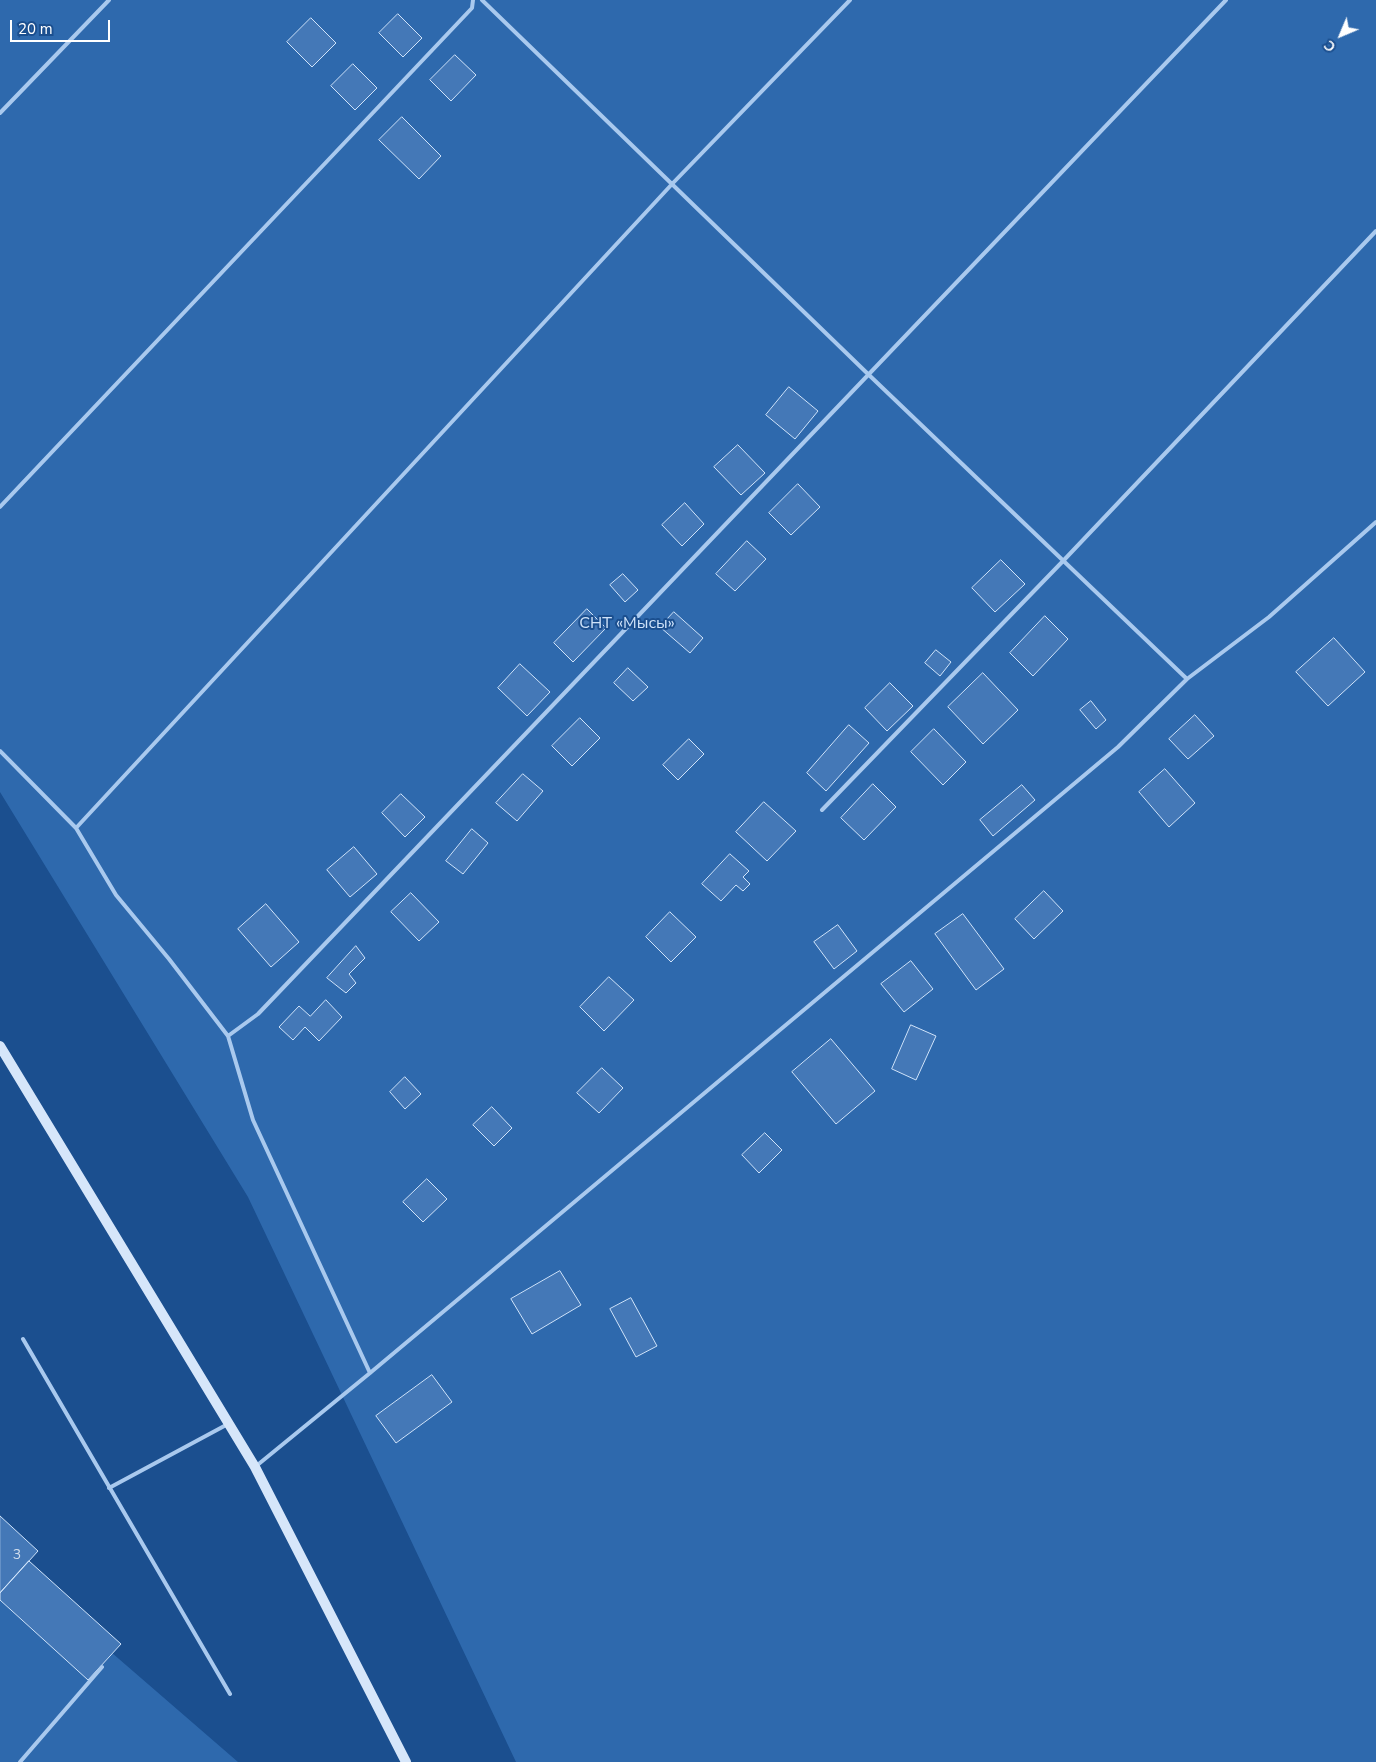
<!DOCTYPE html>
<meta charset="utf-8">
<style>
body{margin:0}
#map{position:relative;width:1376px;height:1762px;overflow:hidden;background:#1b4f8f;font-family:"Nunito Sans",sans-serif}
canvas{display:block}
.north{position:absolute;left:1316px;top:10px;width:50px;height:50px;-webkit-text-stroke:4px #1b4f8f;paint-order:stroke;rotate:225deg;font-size:14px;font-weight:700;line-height:20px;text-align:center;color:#fff}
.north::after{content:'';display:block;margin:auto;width:18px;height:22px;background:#fff;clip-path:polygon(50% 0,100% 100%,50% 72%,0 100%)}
.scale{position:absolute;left:10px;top:20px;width:100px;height:22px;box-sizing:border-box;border:2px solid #fff;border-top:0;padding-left:6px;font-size:15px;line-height:18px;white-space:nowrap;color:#fff;-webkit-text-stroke:4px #1b4f8f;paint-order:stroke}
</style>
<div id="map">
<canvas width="1376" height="1762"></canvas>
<div class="north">С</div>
<div class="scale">20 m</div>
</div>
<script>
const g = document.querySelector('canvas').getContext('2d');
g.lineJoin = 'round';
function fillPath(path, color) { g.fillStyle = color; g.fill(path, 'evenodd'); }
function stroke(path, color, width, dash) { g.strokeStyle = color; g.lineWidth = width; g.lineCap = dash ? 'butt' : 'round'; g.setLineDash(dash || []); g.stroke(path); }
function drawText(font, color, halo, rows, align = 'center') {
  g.font = font + ' "Nunito Sans",sans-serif'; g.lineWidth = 4; g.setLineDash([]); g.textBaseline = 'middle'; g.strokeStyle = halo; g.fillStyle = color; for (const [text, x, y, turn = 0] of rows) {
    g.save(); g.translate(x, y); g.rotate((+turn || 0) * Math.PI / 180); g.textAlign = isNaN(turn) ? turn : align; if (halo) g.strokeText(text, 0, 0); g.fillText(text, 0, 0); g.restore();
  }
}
const green = new Path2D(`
 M0 0H1376V1762H516L248 1197 0 792Z
 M0 1556 238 1762H0Z`);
const building = new Path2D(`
 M398 14 422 38 403 57 379 33Z
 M311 18 336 43 312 67 287 42Z
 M455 55 476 75 451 101 430 80Z
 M353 64 377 88 355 110 331 86Z
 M402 117 441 156 419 179 379 140Z
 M789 387 818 411 795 439 766 415Z
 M738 445 765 473 741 495 714 467Z
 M798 484 820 507 791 535 769 513Z
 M685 503 704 524 682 546 662 525Z
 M747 541 766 559 735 591 716 574Z
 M1001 560 1025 584 995 612 972 588Z
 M623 574 638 590 625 602 610 585Z
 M587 609 606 628 573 662 554 643Z
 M674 612 703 638 690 653 660 627Z
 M1045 616 1068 639 1033 676 1010 653Z
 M1334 638 1365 672 1328 706 1296 672Z
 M936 650 951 662 940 676 925 663Z
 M520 664 550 692 527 716 498 688Z
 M628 668 648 687 633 701 614 683Z
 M983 673 1018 710 983 744 948 707Z
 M890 683 913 706 887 731 865 708Z
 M1091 701 1106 720 1096 729 1080 710Z
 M1195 715 1214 736 1188 759 1169 739Z
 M580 718 600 738 572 766 552 746Z
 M849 725 869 743 826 791 807 773Z
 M934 729 966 762 943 785 911 752Z
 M689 739 704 754 678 780 663 765Z
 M1165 769 1195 803 1169 827 1139 792Z
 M523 774 543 791 517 821 496 803Z
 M873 784 896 807 864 840 841 818Z
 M1022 785 1035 800 993 836 980 820Z
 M401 794 425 817 405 837 382 813Z
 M764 802 796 831 767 861 736 832Z
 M472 829 488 843 463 874 446 861Z
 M354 847 377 874 350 897 327 870Z
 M730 854 749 871 743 877 750 884 743 891 736 885 721 901 702 884Z
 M1044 891 1063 911 1034 939 1015 919Z
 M411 893 439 922 419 941 391 912Z
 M266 904 299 942 271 967 238 929Z
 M670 912 696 937 671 962 646 937Z
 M963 914 1004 969 976 990 935 934Z
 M838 925 857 951 834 969 814 942Z
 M356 946 365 958 349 974 356 983 346 993 327 978Z
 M911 961 933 989 904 1012 881 984Z
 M609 977 634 1000 604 1031 580 1007Z
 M326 1000 342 1017 319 1041 305 1027 293 1040 279 1027 299 1006 310 1016Z
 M911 1025 936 1036 916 1080 892 1069Z
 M831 1039 875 1091 836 1124 792 1072Z
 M602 1068 623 1088 599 1113 577 1093Z
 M405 1077 421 1094 405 1109 390 1092Z
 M492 1107 512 1128 494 1146 473 1125Z
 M765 1133 782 1150 759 1173 742 1155Z
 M427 1179 447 1199 423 1222 403 1202Z
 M560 1271 581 1305 532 1334 511 1299Z
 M631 1298 657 1346 636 1357 610 1309Z
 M432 1375 452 1402 396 1443 376 1416Z
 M0 1516 38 1551 0 1593Z
 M29 1561 121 1644 88 1680 0 1600V1593Z`);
const service = new Path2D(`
 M482 0 869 375 1187 679
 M0 113 109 0
 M0 507 472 8 473 0
 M0 751 76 828 116 895 169 959 228 1036 253 1120 370 1373
 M822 810 1064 560 1376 231
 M76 828 673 183 850 0
 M228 1036 258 1014 1226 0
 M23 1339 230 1694
 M255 1467 370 1373 1118 747 1187 679 1269 617 1376 522
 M109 1488 228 1424
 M20 1762 102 1667`);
const secondary = new Path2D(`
 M0 1046 255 1467 406 1762`);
const numberNames = [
 ["3",17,1556]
];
const parkNames = [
 ["СНТ «Мысы»",627,624]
];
fillPath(green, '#2e69ad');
fillPath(building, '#4478b7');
stroke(building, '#cfe3fa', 1);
stroke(service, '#a9c9ee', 4);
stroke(secondary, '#d6e6fa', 10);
drawText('14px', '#d0dded', null, numberNames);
drawText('16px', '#cfe3fa', '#1b4f8f', parkNames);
</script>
